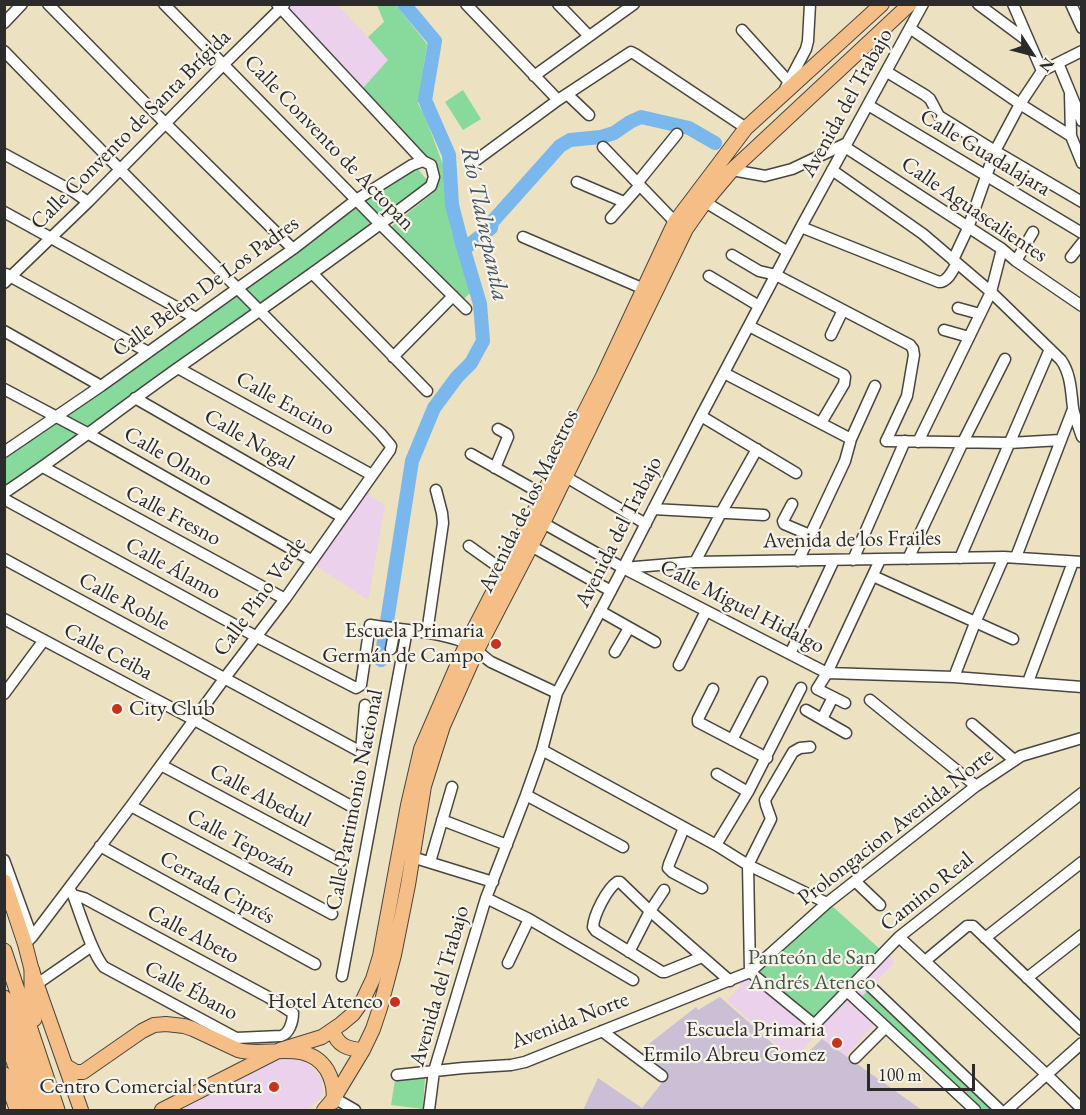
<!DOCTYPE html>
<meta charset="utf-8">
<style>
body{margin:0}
#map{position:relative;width:1086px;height:1115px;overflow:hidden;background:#ece1c0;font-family:"EB Garamond",serif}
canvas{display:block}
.frame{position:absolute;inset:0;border:6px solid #2b2b2b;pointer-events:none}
.north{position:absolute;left:1002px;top:24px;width:60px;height:60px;-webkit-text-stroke:4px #f7f3e8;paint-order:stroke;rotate:126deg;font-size:16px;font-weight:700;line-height:24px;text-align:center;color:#2b2b2b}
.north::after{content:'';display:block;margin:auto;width:21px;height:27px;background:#2b2b2b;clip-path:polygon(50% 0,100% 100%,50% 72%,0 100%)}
.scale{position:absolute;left:867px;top:1064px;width:108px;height:27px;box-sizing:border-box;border:3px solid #2b2b2b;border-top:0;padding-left:8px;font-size:18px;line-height:21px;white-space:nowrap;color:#2b2b2b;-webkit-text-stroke:4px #f7f3e8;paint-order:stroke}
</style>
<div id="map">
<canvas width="1086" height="1115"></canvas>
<div class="frame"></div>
<div class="north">N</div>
<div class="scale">100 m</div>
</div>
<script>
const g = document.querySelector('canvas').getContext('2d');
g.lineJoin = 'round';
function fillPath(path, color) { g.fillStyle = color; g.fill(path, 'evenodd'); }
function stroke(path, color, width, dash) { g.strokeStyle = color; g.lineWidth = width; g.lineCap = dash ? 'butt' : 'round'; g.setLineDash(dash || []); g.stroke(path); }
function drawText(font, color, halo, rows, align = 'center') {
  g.font = font + ' "EB Garamond",serif'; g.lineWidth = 4.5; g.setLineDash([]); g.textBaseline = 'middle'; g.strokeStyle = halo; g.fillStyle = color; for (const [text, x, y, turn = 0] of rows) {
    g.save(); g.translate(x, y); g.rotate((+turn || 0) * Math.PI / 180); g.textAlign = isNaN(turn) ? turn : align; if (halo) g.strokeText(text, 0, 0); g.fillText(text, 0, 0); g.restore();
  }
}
const built = new Path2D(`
 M281 5H338L389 60 358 93Z
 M366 492 385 506 368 600 312 563Z
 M884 953 895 962 858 1001 847 991Z
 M747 973 817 1033 794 1060 727 1000 741 986 738 982Z
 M848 997 875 1024 820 1084 797 1066 825 1035 817 1028Z
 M281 1057 299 1059 306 1062 312 1067 322 1079 323 1092 321 1097 308 1110H171Z`);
const industrial = new Path2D(`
 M720 997 796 1064 822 1039 922 1110H583L598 1078 642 1108 668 1075 642 1053 650 1043 696 1007 698 1010Z`);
const green = new Path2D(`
 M377 5H396L427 44 418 104 425 116 443 165 451 230 471 292 461 302 388 229 433 193 436 162 423 161 363 88 388 60 368 37 384 22Z
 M463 90 481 119 463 130 445 102Z
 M416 167 428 181 422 188 382 220 362 200Z
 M357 206 375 225 260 307 242 288Z
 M237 292 255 310 89 428 64 414Z
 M56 420 80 434 5 487 4 457Z
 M831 905 882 951 814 1021 756 973Z
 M871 987 1000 1110H975L858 1001Z
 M425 1078 423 1109 391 1105 395 1080Z`);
const river = new Path2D(`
 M464 249 491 228 492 222 560 146 570 140 601 137 614 133 630 122 641 117 689 128 715 143
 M381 660 412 461 434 408 457 377 471 363 483 341 480 304 461 240 452 205 449 155 425 100 435 41 404 4`);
const minor = new Path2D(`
 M48 4 166 124 293 249
 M164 4 376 220 466 309
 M466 4 558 100
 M558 4 589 36
 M978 4 1029 42
 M1013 4 1042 71
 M1071 4 1082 28
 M4 23 22 4
 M911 29 1020 104 1071 136
 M742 30 789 82
 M4 51C129 180 256 306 381 434L391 446 390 450 285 599 224 679 131 806 32 937 25 944
 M1058 63 1082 121
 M887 72 925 95 930 99 939 116 995 151 1082 202
 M534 76 634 4
 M785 89 806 49 808 41 810 4
 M1070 93 1071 136 1082 163
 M567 94 589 115
 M868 105 1082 233
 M603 147 675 222
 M845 147 1002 249 1016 261 1082 306
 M4 154 74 192 88 202
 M471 164 558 100 631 52 635 54 746 128
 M732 170 765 176 792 169 847 143
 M832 170 923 234 991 292 1061 360C1071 374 1071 392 1073 408 1075 418 1079 428 1082 437
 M577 182 624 202
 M638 182 677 134
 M705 202 788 252
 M4 212 196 318
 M611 218 640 185
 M801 227 939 282C948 282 953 270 957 263
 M523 237 644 289
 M732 255 759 271 776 275 910 345 913 349 914 355 907 396 888 437 886 441 1009 443 1061 440
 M1071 257 1082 243
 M953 260 968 228 995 151 1020 104 1042 71 1082 51
 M1016 261 1033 232
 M6 274 148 352
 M313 274 427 391
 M709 276 759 306
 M4 283 88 202 224 64 284 5
 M958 308 980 314
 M749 326 844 375 845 377 844 384 821 423
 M944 330 969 337
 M4 331 101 386
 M831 335 843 310
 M393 357 453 296
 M178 368 372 475
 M724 373 851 439
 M4 389 87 433 311 560
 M135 398 342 517
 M701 416 796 473
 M918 442 991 292 1002 249
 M4 452 101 386 238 288 293 249 356 200 412 165 423 161
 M471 454 542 494
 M43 467 285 599
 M495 468 508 437 507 434 498 429
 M566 477 646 524
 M4 493C60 456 113 414 168 375 256 313 345 252 431 186L434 177 431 165 423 161 277 4
 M4 499 257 637 356 688 361 685 370 625C401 630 434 631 464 642 474 646 482 656 491 662L557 693
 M792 504 783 521 784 524 810 535
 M653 509 764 515
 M543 523 623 568 827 673 954 677 1082 687
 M469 546 504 571
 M531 546 611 591
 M1016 557 1073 409
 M960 558 1050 349
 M4 559 359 751H361L365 705
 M908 559 963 442 1005 359
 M853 560 905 441
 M798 561 845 461 851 439 875 386
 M695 562 721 513 757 449
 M623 568 695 562 1004 557 1082 562
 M873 576 1013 639
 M600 611 655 642
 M4 619 200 723 349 805
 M427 633 443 523 442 513 436 490
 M391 649 395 628
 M615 652 629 628
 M790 654 834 560
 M679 665 706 611
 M954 677 975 623 1004 557
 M1028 682 1073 562
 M713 689 698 719V722L767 758
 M4 694 44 640
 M870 700 976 786
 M845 703 817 689 827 673 880 560
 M806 710 846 733
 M822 719 833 697
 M972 724 1014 760
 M732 740 762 682
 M542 750 716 845 748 865 827 903
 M161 765 341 861
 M717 774 748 792
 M526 795 623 847
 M131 806 332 914
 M442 820 507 845
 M684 828 669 864 668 868 672 872 702 888
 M716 845 748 792 801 688
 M100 846 315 964
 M412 857 493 882
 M4 860 32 937
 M430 862 452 787
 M855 881 880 905
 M69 888 73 895C80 913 92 954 104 967L236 1038 281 1036C289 1034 293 1022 293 1013L268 997 84 898 73 895
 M486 898 529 919 633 980
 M899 937 1047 1075 1082 1109
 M985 938 1082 862
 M629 952 650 911 664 890
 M702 957 665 972H662L596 931 593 927C594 914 607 889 617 882H620L650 911 730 981
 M925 961 967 926H973L1082 1030
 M508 963 529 919
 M750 972 811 1022 813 1023H816L899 937 1082 793
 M750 972 748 865 771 819 766 805 765 800 793 752 800 748 810 747
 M342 976 407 630
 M1027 978 1082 935
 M37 984 92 946
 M871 987 1000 1110
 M847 991 975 1110
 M602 1031 662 1076
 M855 1058 886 1027
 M397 1075 463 1068 511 1065 525 1062 750 972 827 903 976 786 1021 756 1082 738
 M334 1098 355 1110
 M429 1110 434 1071 486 898 526 795 542 750 557 693 623 568 701 416 801 227 923 4
 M1007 1110 1082 1043`);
const major = new Path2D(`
 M4 881 25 944 32 971 81 1110
 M333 1030C337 1046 348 1049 363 1050
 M66 1066 76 1072H83L142 1031 154 1025 166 1024 184 1026 193 1029 238 1050C266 1058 307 1038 327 1070 332 1079 335 1091 333 1102
 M4 1074 17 1110
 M162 1110 280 1050 322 1037 341 1024 353 1014 363 1000 373 979 380 956 408 805 421 749 467 643 504 571 603 376 675 222 746 128 882 4
 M324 1110 334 1098 363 1050 373 1029 380 1008 394 955 408 885 424 786 443 726 476 652 543 523 686 229 705 202 732 170 910 4`);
const highway = new Path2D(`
 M4 951 57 1110
 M32 971V1008L34 1019
 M4 998 43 1110
 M4 1034 32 1110`);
const markers = [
 [496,644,6,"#c8321e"],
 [117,709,6,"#c8321e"],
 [395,1002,6,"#c8321e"],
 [837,1043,6,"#c8321e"],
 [274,1087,6,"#c8321e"]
];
const streetNames = [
 ["Avenida del Trabajo",847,103,-61],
 ["Calle Convento de Santa Brígida",131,130,-45],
 ["Calle Convento de Actopan",329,143,46],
 ["Calle Guadalajara",985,153,31],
 ["Calle Aguascalientes",974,210,34],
 ["Calle Belem De Los Padres",206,287,-36],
 ["Calle Encino",285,404,29],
 ["Calle Nogal",249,440,30],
 ["Calle Olmo",168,457,30],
 ["Avenida de los Maestros",529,501,-64],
 ["Calle Fresno",173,516,28],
 ["Avenida del Trabajo",619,532,-63],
 ["Avenida de los Frailes",852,540,-1],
 ["Calle Álamo",173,569,29],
 ["Calle Pino Verde",260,597,-54],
 ["Calle Roble",124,602,28],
 ["Calle Miguel Hidalgo",742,607,27],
 ["Calle Ceiba",108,652,28],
 ["Calle Abedul",260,796,28],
 ["Calle Patrimonio Nacional",355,800,-79],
 ["Prolongacion Avenida Norte",896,827,-38],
 ["Calle Tepozán",241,843,28],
 ["Cerrada Ciprés",217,888,29],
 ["Camino Real",927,892,-39],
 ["Calle Abeto",193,935,28],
 ["Avenida del Trabajo",440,986,-74],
 ["Calle Ébano",191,991,28],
 ["Avenida Norte",570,1021,-21]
];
const poiNames = [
 ["Escuela Primaria",484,631],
 ["Germán de Campo",484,656],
 ["City Club",129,709,"left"],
 ["Hotel Atenco",383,1002],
 ["Escuela Primaria",825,1030],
 ["Ermilo Abreu Gomez",825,1055],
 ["Centro Comercial Sentura",262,1087]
];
const parkNames = [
 ["Panteón de San",812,958],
 ["Andrés Atenco",812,983]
];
const waterNames = [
 ["Río Tlalnepantla",484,224,78]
];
fillPath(built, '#ebd1eb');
fillPath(industrial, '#cbbfd5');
fillPath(green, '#87da9b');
stroke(river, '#7ab7ed', 14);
stroke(minor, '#484641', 13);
stroke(major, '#484641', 16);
stroke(highway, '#484641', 17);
stroke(minor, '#fff', 10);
stroke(major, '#f6be87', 14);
stroke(highway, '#f6be87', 15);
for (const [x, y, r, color] of markers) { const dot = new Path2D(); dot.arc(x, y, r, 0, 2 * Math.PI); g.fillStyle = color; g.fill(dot); stroke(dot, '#f7f3e8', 2); }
drawText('22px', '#2b2b2b', '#f7f3e8', streetNames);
drawText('22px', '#2b2b2b', '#f7f3e8', poiNames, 'right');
drawText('22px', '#425747', '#f7f3e8', parkNames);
drawText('italic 24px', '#435565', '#f7f3e8', waterNames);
</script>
